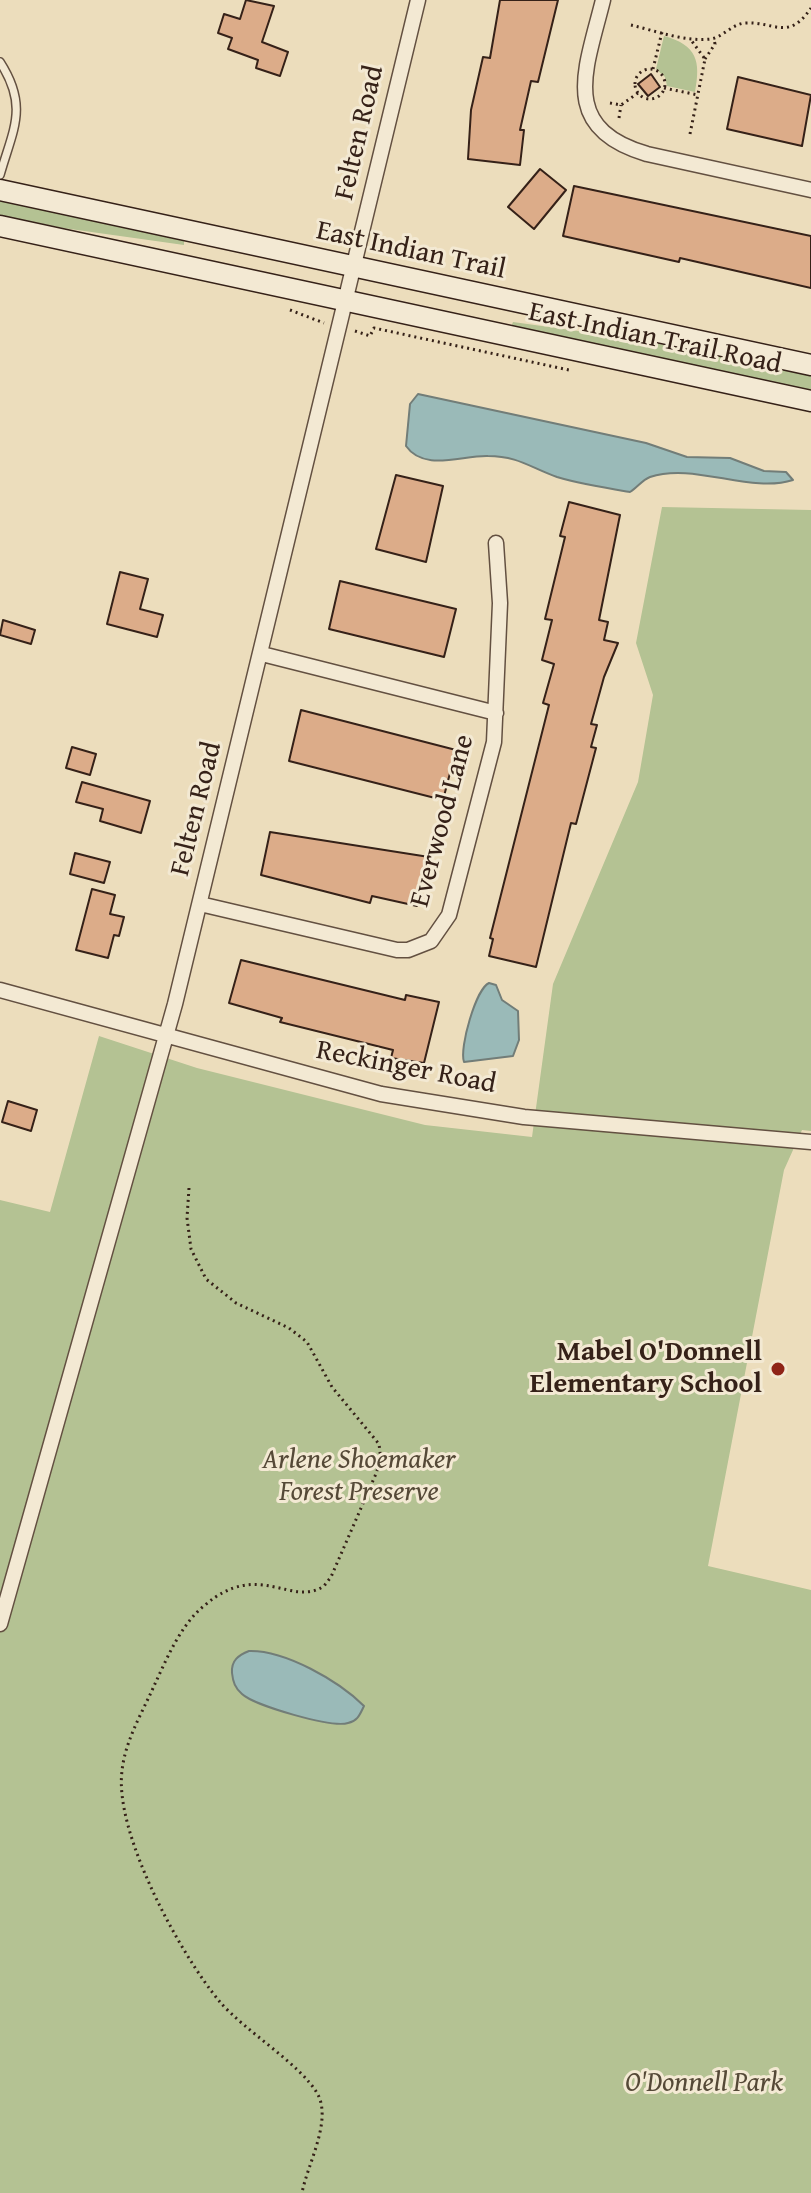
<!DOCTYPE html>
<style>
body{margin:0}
canvas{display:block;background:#ecddbc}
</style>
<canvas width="811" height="2193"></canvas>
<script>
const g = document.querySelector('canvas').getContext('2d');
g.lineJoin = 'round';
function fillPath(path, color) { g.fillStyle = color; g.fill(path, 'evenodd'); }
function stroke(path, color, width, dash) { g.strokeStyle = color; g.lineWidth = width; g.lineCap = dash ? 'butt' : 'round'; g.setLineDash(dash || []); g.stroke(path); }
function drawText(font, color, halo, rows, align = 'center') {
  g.font = font + ' "Gentium Book Plus",serif'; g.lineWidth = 6; g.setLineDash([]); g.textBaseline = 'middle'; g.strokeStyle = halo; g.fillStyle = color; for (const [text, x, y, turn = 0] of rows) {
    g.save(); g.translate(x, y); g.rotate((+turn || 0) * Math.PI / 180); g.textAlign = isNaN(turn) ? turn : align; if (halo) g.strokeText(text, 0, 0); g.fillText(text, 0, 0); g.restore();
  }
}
const green = new Path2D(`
 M664 36C697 45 701 61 695 92L667 86 665 77 656 69Z
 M0 201 184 241V245L63 228 0 215Z
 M513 322 636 339 811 376V390L511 327Z
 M662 507 811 510V1131L802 1130 784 1170 708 1566 811 1590V2193H0V1200L50 1212 99 1036 197 1068 425 1125 532 1137 553 984 638 782 653 695 636 643Z`);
const water = new Path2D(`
 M418 394 646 443 687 457 730 458 764 471 786 472 793 480C750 494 694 462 650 477 642 480 637 488 630 492 606 488 581 484 557 477 531 468 518 456 488 456 462 455 424 472 406 446L410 404Z
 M489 983 496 985 502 1000 518 1011 519 1040 513 1056 464 1062C459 1048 476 989 489 983Z
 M249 1651C285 1650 339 1681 364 1706 360 1714 358 1721 348 1723 332 1728 255 1706 242 1694 235 1688 233 1682 232 1673 231 1660 239 1655 249 1651Z`);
const building = new Path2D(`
 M246 0 274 6 262 42 288 52 280 76 256 68 258 60 228 49 232 38 218 33 224 14 240 19Z
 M500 0H558L538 82 531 81 520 130H524L520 165 468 159 471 110 483 57 490 58Z
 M651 74 660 87 648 96 638 84Z
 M738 77 811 95 802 146 727 129Z
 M540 169 566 190 534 229 508 207Z
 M574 186 811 236V288L680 258 679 262 563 236Z
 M396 475 443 486 426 562 376 549Z
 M569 502 620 515 599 620 608 622 604 640 618 643 604 677 591 724 597 725 591 747 596 748 576 824 571 823 536 967 489 956 493 939 490 938 549 705 543 703 554 664 542 660 552 620 545 619 565 537 560 536Z
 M120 572 148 579 140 609 163 615 157 637 107 624Z
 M340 581 456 609 444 657 329 629Z
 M3 620 35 630 31 644 0 635Z
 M301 710 456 750 443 800 289 761Z
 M72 747 96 754 90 775 66 768Z
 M82 782 150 801 141 833 100 821 103 809 76 802Z
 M270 832 429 857 417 906 372 896 370 903 261 875Z
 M75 853 110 862 104 883 70 874Z
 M92 889 115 895 110 914 124 917 119 936 114 935 108 958 76 950Z
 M241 960 405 1000 406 995 439 1002 424 1063 391 1058 393 1050 280 1022 282 1018 229 1003Z
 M8 1101 37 1110 31 1131 2 1122Z`);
const path = new Path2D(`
 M631 25C656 31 685 42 711 39 723 37 732 24 745 23 774 21 788 42 811 8
 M705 59 715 44 714 39
 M653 69 662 32
 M635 84a15 15 0 1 1 30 0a15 15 0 1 1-30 0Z
 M664 88 698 95
 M610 103 621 105 638 93
 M619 118 621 105
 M690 134 705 59 691 40
 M290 310 324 323
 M355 331 370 336 374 328 569 370
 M189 1188 187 1218 191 1249 206 1279 236 1303 289 1328 307 1342 332 1387 379 1444 381 1460 375 1476 331 1577 324 1586C291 1608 259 1559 205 1605 181 1624 167 1658 154 1686 142 1713 125 1741 122 1771 114 1833 180 1954 220 2002 245 2031 300 2064 317 2093 333 2120 307 2165 302 2193`);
const lane = new Path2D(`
 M0 62C29 107 13 129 0 175`);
const street = new Path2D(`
 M603 0C586 69 558 128 647 154L811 190
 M262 654 496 713
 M200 904 397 950H408L431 941 449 915 494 742 500 603 496 543
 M0 990 381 1094 524 1117 811 1142
 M0 1624 175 1004 418 0`);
const secondary = new Path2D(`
 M0 190 811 365
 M0 226 811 401`);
const markers = [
 [778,1369,8,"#8f2418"]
];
const streetNames = [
 ["Felten Road",360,133,-77],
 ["East Indian Trail",411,251,12],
 ["East Indian Trail Road",655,339,12],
 ["Felten Road",197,809,-76],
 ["Everwood Lane",443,821,-75],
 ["Reckinger Road",406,1068,11]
];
const poiNames = [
 ["Mabel O'Donnell",762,1353],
 ["Elementary School",762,1385]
];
const parkNames = [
 ["Arlene Shoemaker",359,1461],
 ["Forest Preserve",359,1493],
 ["O'Donnell Park",704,2084]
];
fillPath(green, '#b4c293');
fillPath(water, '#9abab8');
stroke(water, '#727d78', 2);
fillPath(building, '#dcac89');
stroke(building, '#352118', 2);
stroke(lane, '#635041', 10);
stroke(street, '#635041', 17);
stroke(secondary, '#352118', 23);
stroke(path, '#352118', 3, [2, 4]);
stroke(lane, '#f3e9d3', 7);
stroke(street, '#f3e9d3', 14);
stroke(secondary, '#f3e9d3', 20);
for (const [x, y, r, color] of markers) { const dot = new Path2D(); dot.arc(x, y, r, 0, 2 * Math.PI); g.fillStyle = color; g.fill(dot); stroke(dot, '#f3e9d3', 3); }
drawText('28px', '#352118', '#f3e9d3', streetNames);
drawText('bold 28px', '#352118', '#f3e9d3', poiNames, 'right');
drawText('italic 28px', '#554937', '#f3e9d3', parkNames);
</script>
